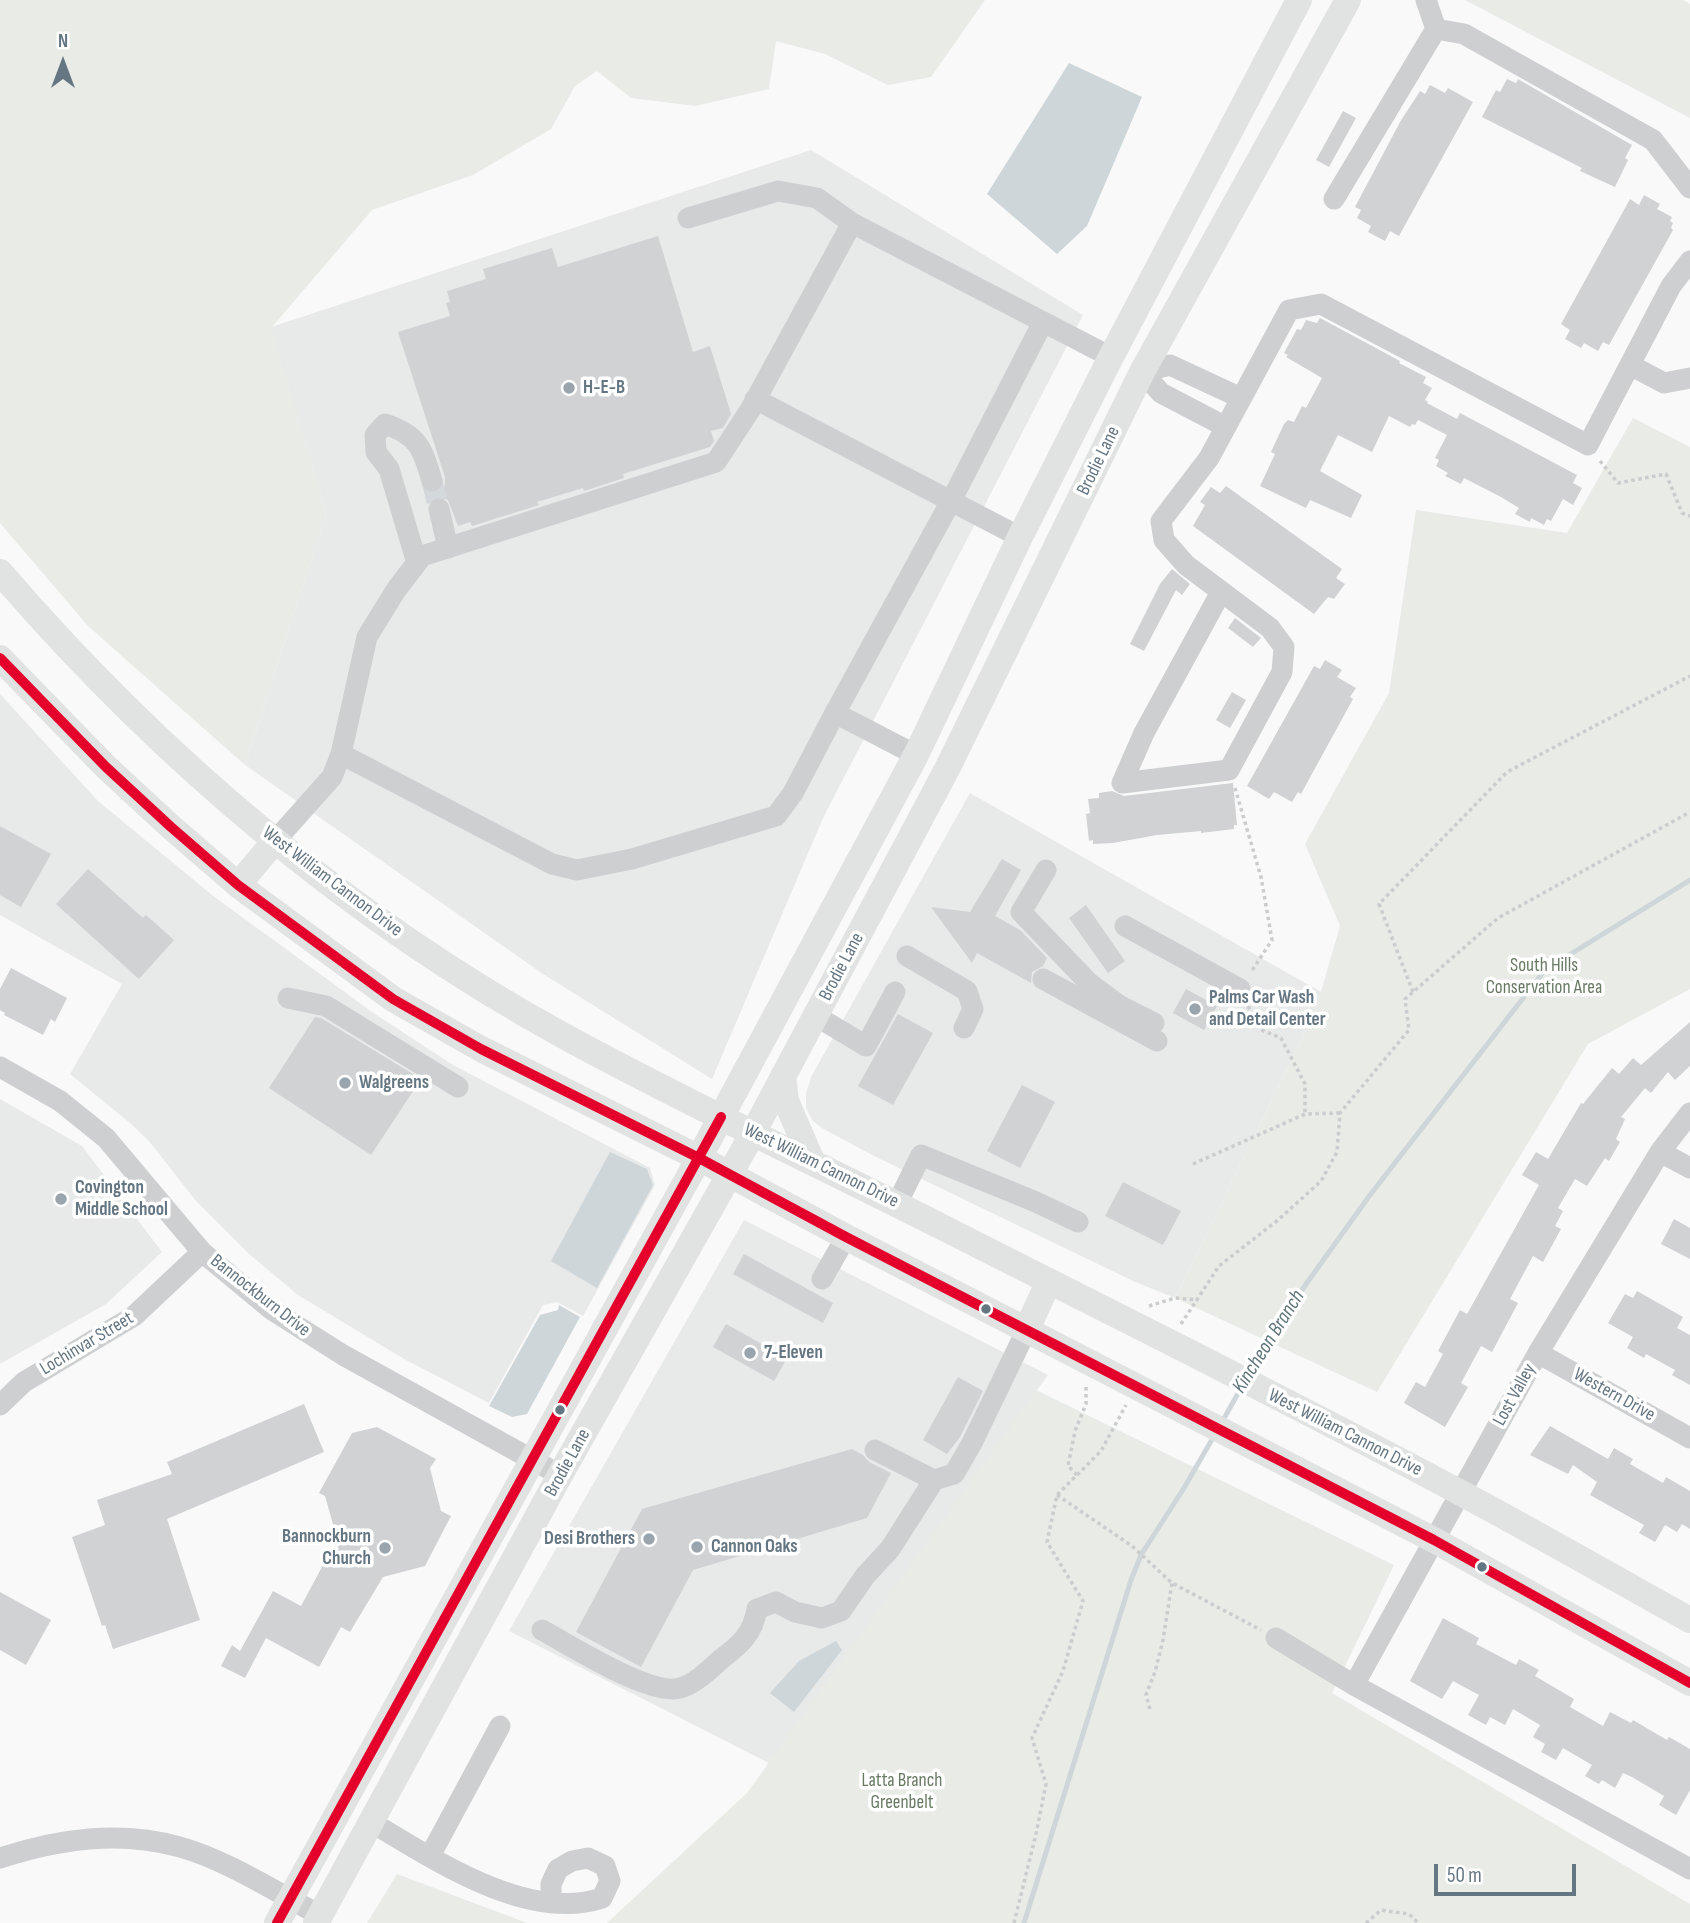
<!DOCTYPE html>
<style>
body{margin:0}
#map{position:relative;width:1690px;height:1923px;overflow:hidden;background:#f9f9f9;font-family:"Sofia Sans Condensed",sans-serif}
canvas{display:block}
.north{position:absolute;left:28px;top:28px;width:70px;height:70px;-webkit-text-stroke:5px #fff;paint-order:stroke;rotate:0deg;font-size:19px;font-weight:700;line-height:28px;text-align:center;color:#657683}
.north::after{content:'';display:block;margin:auto;width:24px;height:32px;background:#657683;clip-path:polygon(50% 0,100% 100%,50% 72%,0 100%)}
.scale{position:absolute;left:1434px;top:1864px;width:142px;height:32px;box-sizing:border-box;border:4px solid #657683;border-top:0;padding-left:9px;font-size:21px;line-height:24px;white-space:nowrap;color:#657683;-webkit-text-stroke:5px #fff;paint-order:stroke}
</style>
<div id="map">
<canvas width="1690" height="1923"></canvas>
<div class="north">N</div>
<div class="scale">50 m</div>
</div>
<script>
const g = document.querySelector('canvas').getContext('2d');
g.lineJoin = 'round';
function fillPath(path, color) { g.fillStyle = color; g.fill(path, 'evenodd'); }
function stroke(path, color, width, dash) { g.strokeStyle = color; g.lineWidth = width; g.lineCap = dash ? 'butt' : 'round'; g.setLineDash(dash || []); g.stroke(path); }
function drawText(font, color, halo, rows, align = 'center') {
  g.font = font + ' "Sofia Sans Condensed",sans-serif'; g.lineWidth = 7; g.setLineDash([]); g.textBaseline = 'middle'; g.strokeStyle = halo; g.fillStyle = color; for (const [text, x, y, turn = 0] of rows) {
    g.save(); g.translate(x, y); g.rotate((+turn || 0) * Math.PI / 180); g.textAlign = isNaN(turn) ? turn : align; if (halo) g.strokeText(text, 0, 0); g.fillText(text, 0, 0); g.restore();
  }
}
const built = new Path2D(`
 M811 150 1083 315 823 818 712 1079 543 974 245 765 327 513 271 327Z
 M0 694 98 801 212 895 372 1012 453 1065 650 1168 655 1185 583 1316 557 1302 543 1305 489 1403 404 1359 298 1295 249 1254 196 1201 149 1141 130 1123 70 1074 122 984 0 915Z
 M970 793 1321 992 1316 1009 1175 1298 1133 1281 874 1156 822 1128 813 1121 806 1108V1094L811 1077Z
 M0 1099 82 1146 162 1252 106 1304 0 1364Z
 M744 1220 1048 1375 769 1763 509 1631Z`);
const green = new Path2D(`
 M0 0H985L931 77 888 85 825 54 776 41 769 89 695 106 631 98 597 71 575 86 551 129 473 175 372 210 272 327 327 513 245 765 88 626 0 523Z
 M1465 0H1683L1690 4V118Z
 M1633 418 1690 447V989L1588 1044 1377 1392 1175 1298 1316 1009 1340 926 1305 844 1389 693 1416 510 1567 533Z
 M1036 1390 1394 1565 1332 1693 1690 1904V1923H607L747 1793Z
 M397 1874 527 1923H367Z`);
const water = new Path2D(`
 M1069 63 1142 97 1087 226 1057 254 987 194Z
 M610 1152 647 1169 653 1185 597 1288 551 1261Z
 M559 1305 580 1317 527 1414 512 1417 489 1406 540 1315 558 1310Z
 M836 1641 842 1650 794 1712 770 1693 799 1661Z`);
const stream = new Path2D(`
 M1250 1373 1281 1319 1370 1195 1545 970 1690 880
 M1222 1422 1241 1388
 M1024 1923 1131 1580 1141 1555 1184 1488 1214 1436`);
const building = new Path2D(`
 M1507 79 1516 83 1518 79 1632 145 1625 158 1628 160 1615 187 1580 171 1582 168 1482 117 1496 90 1500 92Z
 M1430 85 1445 93 1448 88 1473 102 1399 236 1390 231 1385 241 1368 232 1371 226 1357 218 1361 210 1355 207 1400 122 1420 91 1425 94Z
 M1343 111 1356 118 1329 167 1316 160Z
 M1644 195 1660 204 1657 209 1672 217 1670 221 1673 223 1671 228 1673 230 1609 345 1603 342 1598 351 1584 343 1581 348 1565 339 1570 330 1561 324 1630 199 1639 205Z
 M658 236 693 352 710 346 731 414 723 428 711 431 714 441 710 447 623 474 624 478 584 491 583 488 537 502 539 505 472 526 470 522 458 526 448 500 437 496 428 503 425 492 435 494 441 490 445 485V477L398 332 450 316 446 303 450 302 447 291 486 279 483 269 552 248 558 267Z
 M1320 318 1400 361 1399 363 1426 377 1423 383 1432 388 1425 400 1428 402 1427 403 1457 419 1460 413 1577 475 1573 483 1582 488 1573 505 1563 499 1551 521 1547 519 1544 525 1531 518 1530 522 1515 514 1519 508 1501 497 1464 478 1461 484 1445 476 1448 473 1436 466 1439 460 1435 458 1447 435 1418 420 1415 425 1412 424 1410 427 1389 416 1372 452 1338 435 1320 471 1362 495 1351 518 1310 500 1306 508 1260 486 1275 454 1271 452 1284 424 1288 420 1294 422 1302 406 1306 408 1322 378 1286 357 1288 355 1284 353 1297 329 1301 330 1306 320 1317 323Z
 M1226 486 1342 569 1336 578 1345 584 1334 599 1328 597 1314 614 1193 526 1205 505 1200 502 1211 487 1220 493Z
 M1172 569 1190 584 1182 595 1176 590 1144 651 1130 644 1160 584Z
 M1235 618 1261 638 1253 647 1228 628Z
 M1325 660 1342 670 1337 677 1356 688 1350 697 1353 699 1301 794 1298 792 1292 802 1274 792 1269 799 1247 786 1314 666 1320 669Z
 M1232 692 1246 700 1230 728 1216 720Z
 M1233 783 1237 825H1234V829L1201 833V831L1157 835 1113 843 1093 844V840L1089 841 1086 814 1090 813 1088 799 1099 798V793L1112 791 1124 796Z
 M0 826 51 854 21 907 0 895Z
 M1002 859 1021 870 995 916 1020 930 1047 958 1043 966 1032 972 1031 983 977 953 972 963 931 907 970 912Z
 M88 869 143 918 146 915 174 940 139 979 56 904Z
 M1086 905 1125 961 1108 973 1069 918Z
 M11 968 67 998 55 1022 51 1019 43 1035 4 1015 5 1013 0 1010V989Z
 M1186 989 1217 1006 1204 1030 1173 1013Z
 M898 1014 933 1033 893 1105 858 1086Z
 M315 1017 321 1018 421 1079 371 1155 269 1088Z
 M1690 1022V1066L1675 1080 1668 1072 1651 1093 1645 1088 1621 1117 1625 1119 1616 1139 1620 1142 1609 1161 1605 1158 1587 1186 1575 1179 1558 1208 1563 1211 1555 1226 1561 1229 1543 1262 1533 1256 1510 1299 1518 1303 1492 1352 1481 1346 1461 1383 1468 1387 1445 1427 1404 1403 1416 1382 1425 1387 1443 1354 1438 1351 1460 1310 1467 1314 1539 1185 1522 1175 1536 1152 1548 1159 1581 1103 1583 1104 1612 1068 1619 1074 1633 1058 1641 1065Z
 M1022 1085 1055 1102 1020 1168 987 1151Z
 M1123 1182 1181 1211 1163 1245 1105 1216Z
 M1674 1219 1690 1228V1259L1661 1244Z
 M744 1254 833 1303 823 1323 733 1274Z
 M1637 1291 1683 1317 1677 1328 1690 1335V1385L1672 1375 1675 1370 1646 1354 1644 1358 1627 1348 1633 1337 1608 1323 1625 1294 1633 1298Z
 M726 1324 787 1358 774 1381 713 1347Z
 M958 1377 983 1391 960 1437 947 1454 923 1440Z
 M304 1404 324 1452 167 1519 200 1620 113 1649 105 1625 102 1626 72 1537 105 1525 97 1500 172 1474 167 1462Z
 M1550 1426 1608 1459 1614 1448 1633 1459 1630 1464 1663 1483 1666 1477 1690 1491V1529L1682 1524 1677 1532 1665 1525 1655 1542 1639 1533 1644 1525 1590 1495 1597 1482 1573 1465 1568 1474 1530 1455Z
 M377 1427 436 1459 430 1468 441 1511 451 1516 425 1566 383 1577 350 1632 341 1627 319 1667 266 1638 245 1678 221 1666 232 1645 240 1651 273 1591 301 1606 323 1565 327 1567 339 1545 325 1496 319 1493 352 1433Z
 M852 1449 863 1455 869 1462 891 1473 867 1518 693 1570 641 1667 576 1632 642 1509Z
 M0 1592 51 1620 26 1665 0 1650Z
 M1443 1618 1479 1638 1476 1644 1516 1665 1519 1659 1539 1670 1535 1676 1574 1699 1570 1707 1603 1726 1610 1712 1631 1723 1633 1720 1667 1740 1669 1737 1690 1749V1790L1676 1815 1659 1805 1664 1796 1632 1777 1623 1773 1615 1788 1602 1780 1599 1784 1585 1776 1592 1765 1563 1748 1556 1760 1541 1752 1545 1744 1533 1737 1540 1725 1513 1709 1505 1725 1490 1717 1486 1725 1468 1715 1479 1695 1453 1681 1442 1699 1410 1681Z`);
const minorTunnel = new Path2D(`
 M432 481 439 509`);
const path = new Path2D(`
 M1600 461 1618 483 1666 474 1682 513 1690 516
 M1235 788 1261 877 1272 940 1251 972
 M1413 992 1379 904 1507 772 1690 676
 M1248 1006 1259 1029 1281 1038 1305 1084V1114
 M1193 1164 1305 1114 1340 1113
 M1149 1306 1175 1298 1198 1300
 M1181 1324 1219 1266 1278 1220 1321 1181 1337 1152 1340 1113 1409 1030 1405 999 1498 918 1690 812
 M1077 1475 1068 1466 1075 1431 1086 1404V1386
 M1057 1495 1132 1546 1172 1583 1261 1630
 M1150 1709 1146 1695 1155 1672 1163 1640 1172 1583
 M1014 1923 1036 1834 1046 1784 1032 1738 1063 1671 1083 1601 1047 1542 1057 1495 1101 1451 1126 1405
 M1366 1923 1381 1910 1409 1914 1418 1923`);
const minor = new Path2D(`
 M1426 0 1436 29 1464 34 1653 140 1690 188
 M1334 199 1436 29
 M688 218 778 191 817 198 852 223
 M1630 365 1664 383 1690 378
 M755 399 1020 537
 M1226 427 1161 393 1142 372 1170 365 1241 398
 M439 509 448 548
 M417 563 389 469 376 452 375 435 385 424C419 435 423 450 432 481
 M1221 592 1144 733 1122 783 1229 770 1282 672 1284 647 1270 628 1186 565 1164 540 1161 521 1209 458 1289 310 1321 304 1588 445 1671 286 1690 261
 M835 713 916 755
 M341 754 552 864 577 870 632 859 776 816 793 793 835 713 951 501 1043 322
 M274 842 332 777 341 754 367 637 396 590 422 556 716 462 750 410 852 223 1111 357
 M1046 870 1021 912 1089 983 1120 1006 1154 1023
 M1125 926 1240 989
 M907 956 967 991 973 1009 964 1028
 M1043 979 1157 1041
 M288 998 326 1006 458 1087
 M816 1016 866 1046 895 992
 M0 1067 60 1101 106 1138 202 1252 272 1310 343 1355 560 1475
 M1660 1152 1690 1168
 M897 1204 921 1155 1036 1202 1078 1222
 M822 1279 846 1237
 M1538 1353 1690 1438
 M0 1405 24 1382 134 1316 202 1252
 M875 1450 934 1480 954 1474 972 1443 1027 1329
 M542 1630C570 1645 651 1697 680 1688 695 1684 709 1670 720 1660 740 1645 753 1634 757 1609L776 1602 795 1612 822 1618 841 1611 865 1576 890 1549 934 1480
 M1276 1638 1354 1685 1690 1869
 M1354 1685 1538 1353 1660 1152 1690 1113
 M371 1822C433 1859 528 1923 602 1898L610 1881 605 1866 588 1858 572 1861 558 1869 551 1884V1903
 M430 1856 500 1726
 M0 1858C59 1839 119 1830 180 1847 229 1861 275 1892 320 1915`);
const major = new Path2D(`
 M0 572C159 757 350 919 564 1036 688 1104 816 1163 942 1227 1115 1315 1290 1401 1461 1493 1538 1534 1614 1578 1690 1620
 M0 658 106 767 171 827 238 885 393 999 481 1049 699 1158 846 1237 1434 1540 1690 1683
 M238 885 274 842
 M783 1076 786 1101 812 1161
 M1027 1329 1049 1281
 M277 1923 699 1158 916 755 1020 537 1111 357 1299 0
 M316 1923 560 1475 753 1133 947 769 1142 372 1348 0`);
const bus1 = new Path2D(`
 M0 658 106 767 171 827 238 885 393 999 481 1049 699 1158 846 1237 1434 1540 1690 1683
 M277 1923 721 1117`);
const markers = [
 [569,388,7,"#99a4ac"],
 [1195,1009,7,"#99a4ac"],
 [345,1083,7,"#99a4ac"],
 [61,1199,7,"#99a4ac"],
 [986,1309,6,"#657683"],
 [750,1353,7,"#99a4ac"],
 [560,1410,6,"#657683"],
 [649,1539,7,"#99a4ac"],
 [697,1547,7,"#99a4ac"],
 [385,1548,7,"#99a4ac"],
 [1482,1567,6,"#657683"]
];
const poiNames = [
 ["H-E-B",583,388],
 ["Palms Car Wash",1209,998],
 ["and Detail Center",1209,1020],
 ["Walgreens",359,1083],
 ["Covington",75,1188],
 ["Middle School",75,1210],
 ["7-Eleven",764,1353],
 ["Bannockburn",371,1537,"right"],
 ["Church",371,1559,"right"],
 ["Desi Brothers",635,1539,"right"],
 ["Cannon Oaks",711,1547]
];
const streetNames = [
 ["Brodie Lane",1099,461,-64],
 ["West William Cannon Drive",332,882,37],
 ["Brodie Lane",842,967,-62],
 ["West William Cannon Drive",821,1166,26],
 ["Bannockburn Drive",260,1296,38],
 ["Lochinvar Street",87,1344,-31],
 ["Lost Valley",1515,1395,-61],
 ["Western Drive",1614,1395,29],
 ["West William Cannon Drive",1345,1433,27],
 ["Brodie Lane",568,1463,-61]
];
const parkNames = [
 ["South Hills",1544,966],
 ["Conservation Area",1544,988],
 ["Latta Branch",902,1781],
 ["Greenbelt",902,1803]
];
const waterNames = [
 ["Kincheon Branch",1269,1342,-58]
];
fillPath(built, '#e8e9e9');
fillPath(green, '#e8ebe6');
fillPath(water, '#ced6d9');
stroke(stream, '#ced6d9', 5);
fillPath(building, '#d0d2d3');
stroke(minorTunnel, '#d4d8dc', 21, [21, 10]);
stroke(path, '#cbcccd', 3.5, [3.5, 3.5]);
stroke(minor, '#cecfd0', 21);
stroke(major, '#e1e2e2', 26);
stroke(bus1, '#e4002b', 10);
for (const [x, y, r, color] of markers) { const dot = new Path2D(); dot.arc(x, y, r, 0, 2 * Math.PI); g.fillStyle = color; g.fill(dot); stroke(dot, '#fff', 2.5); }
drawText('bold 19px', '#657683', '#fff', poiNames, 'left');
drawText('19px', '#657683', '#fff', streetNames);
drawText('19px', '#687a64', '#fff', parkNames);
drawText('italic 21px', '#60757c', '#fff', waterNames);
</script>
